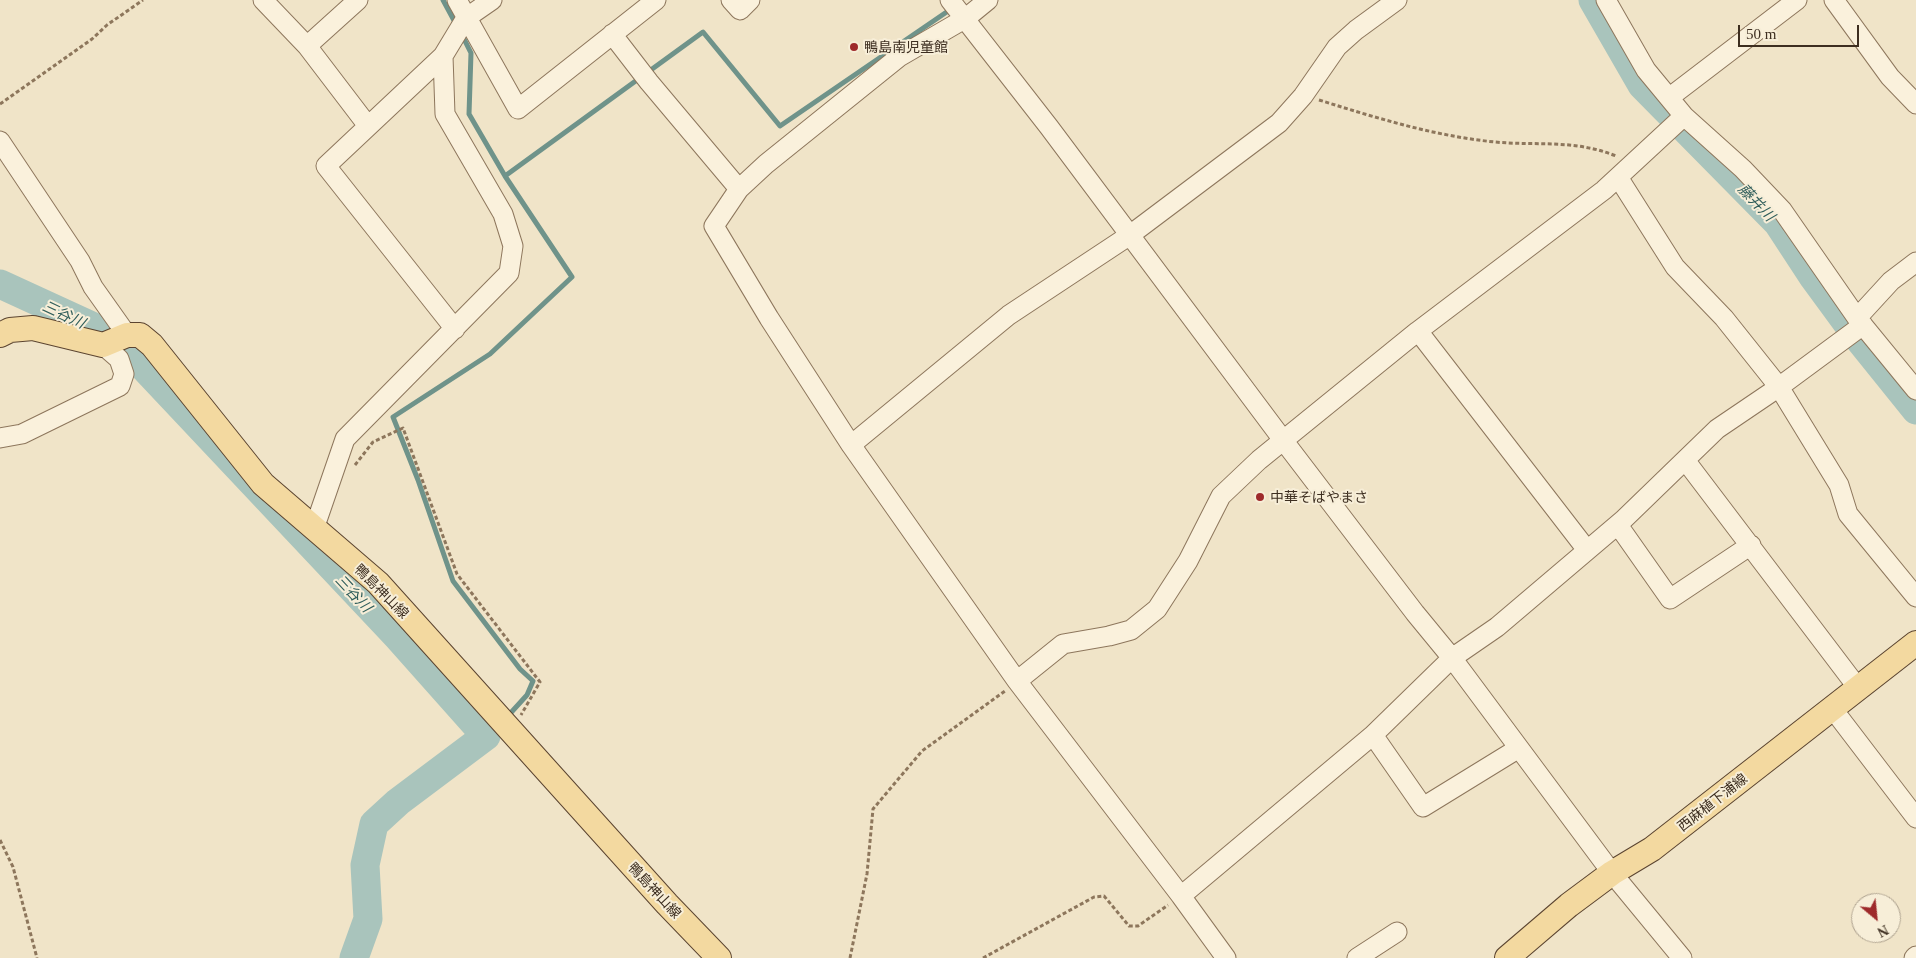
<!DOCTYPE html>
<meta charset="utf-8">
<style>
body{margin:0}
#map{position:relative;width:1916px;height:958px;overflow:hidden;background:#f0e4c8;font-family:Georgia,serif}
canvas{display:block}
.north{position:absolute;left:1851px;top:893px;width:50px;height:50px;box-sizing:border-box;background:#f7eed8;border:1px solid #ada18e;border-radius:50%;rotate:152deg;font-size:14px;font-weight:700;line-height:20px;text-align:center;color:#3d2e20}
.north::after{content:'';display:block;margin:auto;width:18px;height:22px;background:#9e2a2b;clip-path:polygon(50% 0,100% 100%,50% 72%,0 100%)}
.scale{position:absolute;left:1738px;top:25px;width:121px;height:22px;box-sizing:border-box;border:2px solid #3d2e20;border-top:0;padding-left:6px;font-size:15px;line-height:18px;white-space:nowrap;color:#3d2e20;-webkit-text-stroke:4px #f7eed8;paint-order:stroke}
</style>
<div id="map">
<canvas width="1916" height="958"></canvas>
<div class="north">N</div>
<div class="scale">50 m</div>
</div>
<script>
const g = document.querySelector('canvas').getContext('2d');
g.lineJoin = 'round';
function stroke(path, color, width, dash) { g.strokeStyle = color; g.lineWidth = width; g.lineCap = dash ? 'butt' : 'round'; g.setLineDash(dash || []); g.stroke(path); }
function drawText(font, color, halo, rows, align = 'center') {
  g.font = font + ' Georgia,"Noto Sans JP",serif'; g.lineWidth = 4; g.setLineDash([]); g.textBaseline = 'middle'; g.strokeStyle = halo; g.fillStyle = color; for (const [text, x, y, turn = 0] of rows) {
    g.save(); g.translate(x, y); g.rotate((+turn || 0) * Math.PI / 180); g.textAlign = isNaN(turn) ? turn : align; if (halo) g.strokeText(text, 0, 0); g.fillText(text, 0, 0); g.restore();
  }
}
const stream = new Path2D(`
 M443 0 457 26
 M461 33 471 53 469 114 505 176 572 277 490 354 393 417 418 480 453 581 520 669 533 681 527 695 507 717
 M505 176 703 32 780 126 951 9
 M486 736 497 726`);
const river = new Path2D(`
 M1593 0 1642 85 1778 223 1814 278 1858 338 1916 410
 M0 284 98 329 124 346 398 637 486 736 398 802 374 824 365 865 368 919 354 958`);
const path = new Path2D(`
 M1319 100C1377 118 1434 136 1495 142 1537 146 1574 139 1616 156
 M0 104 92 39 107 25 143 0
 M355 465 373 442 403 428 457 574 540 682 521 715
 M0 840 13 867 37 958
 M850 958 867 874 873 809 922 751 1005 691
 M983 958 1094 897 1104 896 1129 926H1138L1168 905`);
const minor = new Path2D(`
 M263 0 307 46 368 126
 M457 0 518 109 656 0
 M731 0 740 10 750 0
 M950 0 1049 127 1283 440 1415 613 1452 658 1612 873 1682 958
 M988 0 966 18 899 57 766 164 739 189 714 226 769 318 851 445 1017 681 1181 896 1226 958
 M1606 0 1646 70 1684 116 1743 169 1782 210 1857 318 1916 390
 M1834 0 1890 77 1916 104
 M612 34 649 82 739 189
 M307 46 358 0
 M443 56 326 166 455 329
 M1670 97 1797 0
 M0 141 80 261 93 287 127 335
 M1618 177 1675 267 1724 318 1779 387 1839 485 1848 514 1916 597
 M1857 318 1891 281 1916 262
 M1418 331 1587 550
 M0 438 22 434 120 386 124 374 119 359 103 345
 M851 445 1009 315 1130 235 1279 123 1303 96 1337 47 1356 30 1397 0
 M1685 460 1858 688
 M1618 525 1670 599 1751 545
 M314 529 345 439 509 273 513 246 503 214 445 114 443 56 466 18 492 0
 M1017 681 1063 644 1109 636 1131 630 1157 609 1188 561 1221 496 1259 460 1418 331 1604 190 1684 116
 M1832 708 1916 818
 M1373 735 1423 807 1519 748
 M1181 896 1373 735 1452 658 1497 627 1623 520 1717 429 1779 387 1863 325
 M1357 958 1397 932
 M1914 958 1916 956`);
const major = new Path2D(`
 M0 335 10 330 33 328 103 345 127 335H140L152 345 263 484 378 583 667 904 719 958
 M1507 958 1569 905 1612 873 1652 849 1916 643`);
const markers = [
 [854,47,5,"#9e2a2b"],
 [1260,497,5,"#9e2a2b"]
];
const poiNames = [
 ["鴨島南児童館",864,47],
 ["中華そばやまさ",1270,497]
];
const streetNames = [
 ["鴨島神山線",382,591,45],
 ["西麻植下浦線",1712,802,-38],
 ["鴨島神山線",655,890,47]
];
const waterNames = [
 ["藤井川",1757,202,46],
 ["三谷川",64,314,25],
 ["三谷川",354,593,47]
];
stroke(stream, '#6f938a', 5);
stroke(river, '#a9c4bc', 29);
stroke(minor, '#8d765c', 21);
stroke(major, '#5b4430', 26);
stroke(path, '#8d765c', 3, [4, 2.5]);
stroke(minor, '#faf1dc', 19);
stroke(major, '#f3d9a0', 24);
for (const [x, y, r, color] of markers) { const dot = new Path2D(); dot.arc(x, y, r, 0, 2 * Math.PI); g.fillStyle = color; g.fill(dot); stroke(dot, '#f7eed8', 2); }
drawText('14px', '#3d2e20', '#f7eed8', poiNames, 'left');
drawText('14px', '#3d2e20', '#f7eed8', streetNames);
drawText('italic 15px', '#2f5d5a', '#f7eed8', waterNames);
</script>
